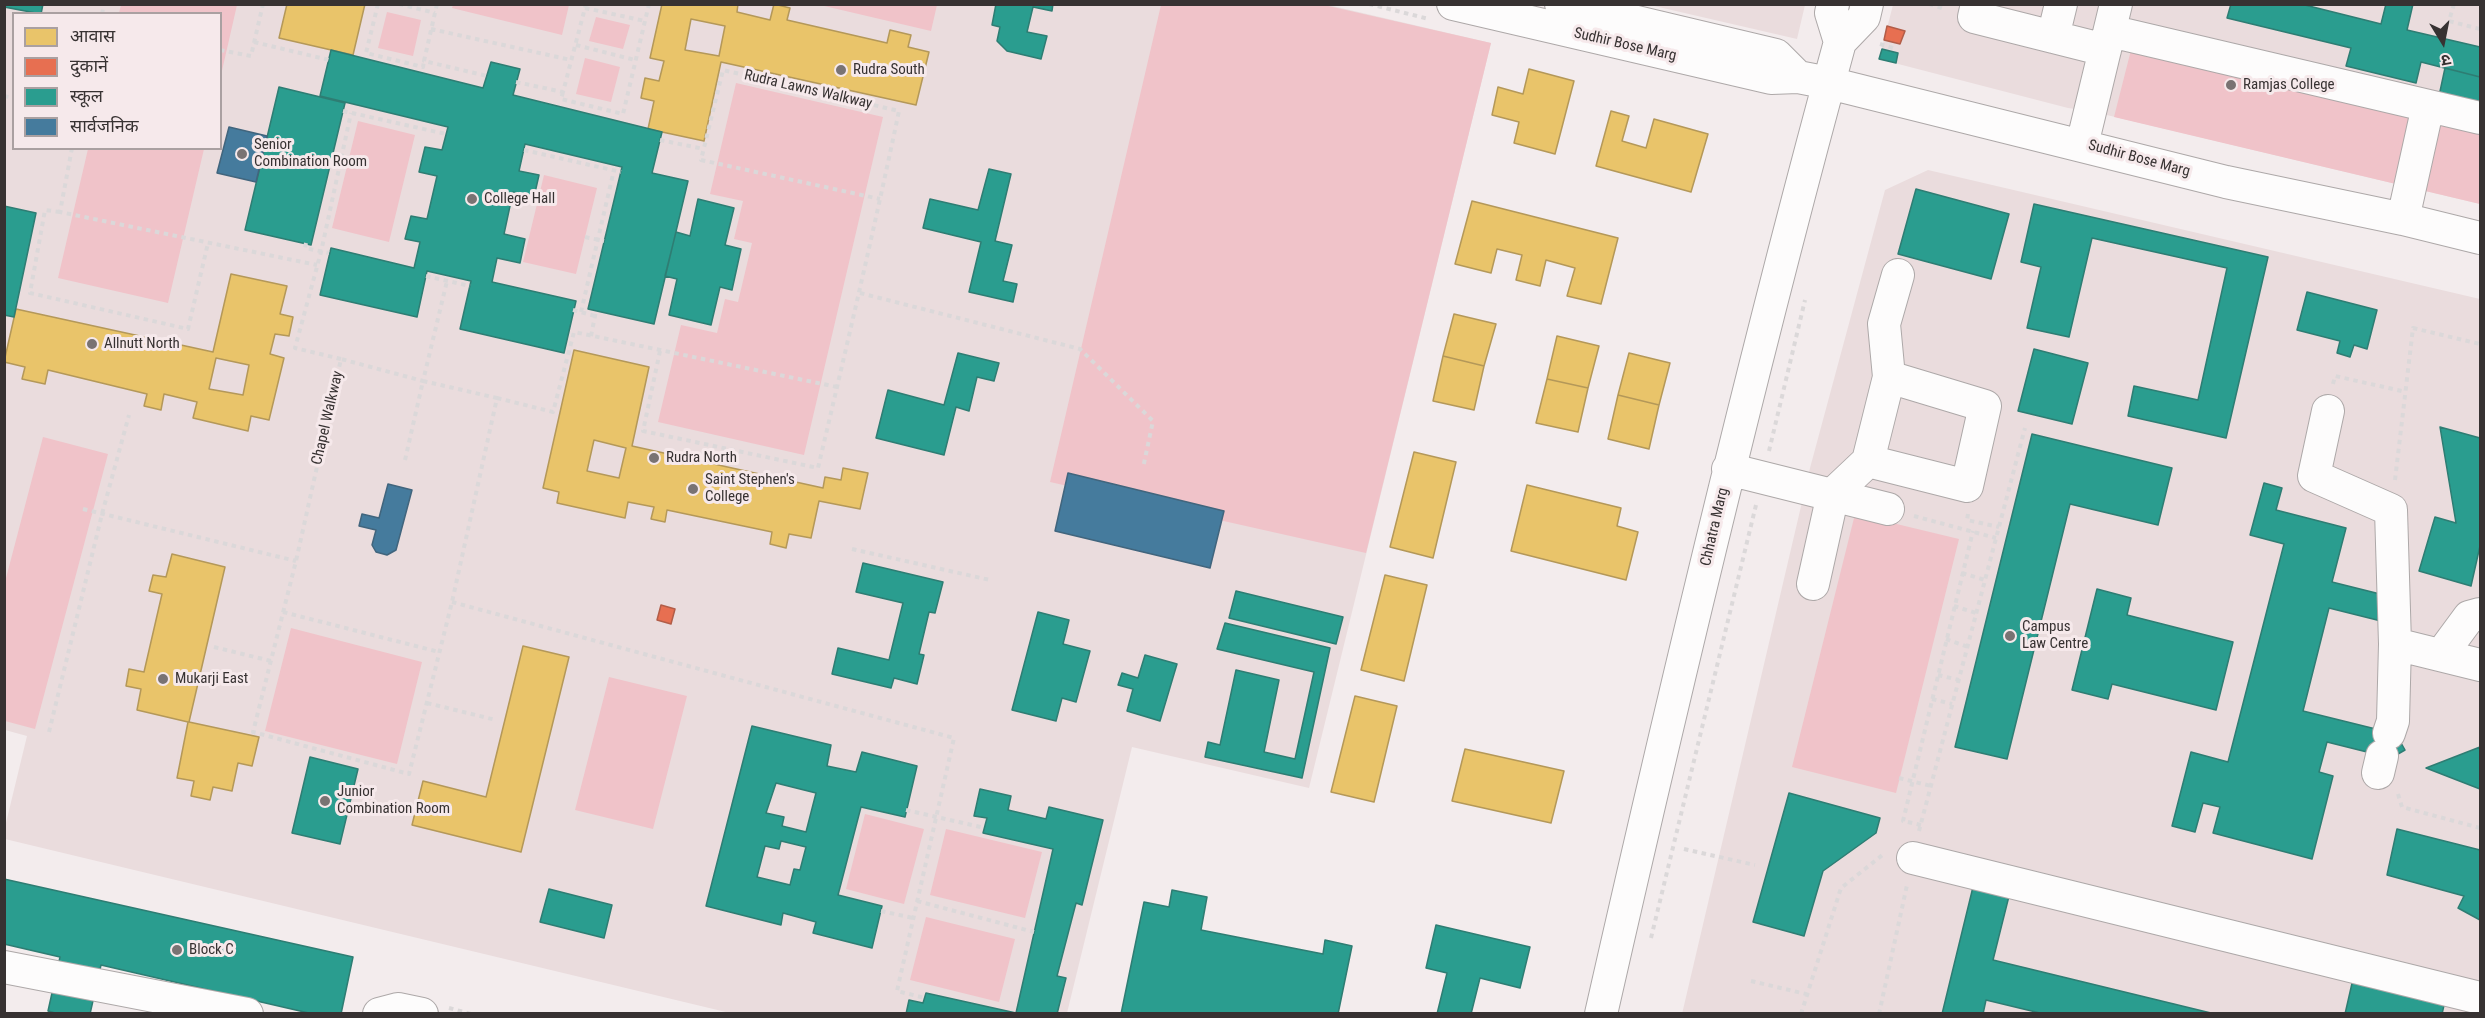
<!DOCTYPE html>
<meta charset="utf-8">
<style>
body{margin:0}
#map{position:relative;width:2485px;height:1018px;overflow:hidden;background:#f3eced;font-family:"Roboto Condensed","Noto Sans Devanagari",sans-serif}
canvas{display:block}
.frame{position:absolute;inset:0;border:6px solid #373232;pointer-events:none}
.legend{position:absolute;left:12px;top:12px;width:210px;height:138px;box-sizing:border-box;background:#f6e9eb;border:2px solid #aaa0a1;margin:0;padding:8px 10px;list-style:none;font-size:18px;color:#373232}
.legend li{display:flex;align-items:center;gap:12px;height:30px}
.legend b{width:30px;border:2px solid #aaa0a1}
.north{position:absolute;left:2413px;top:12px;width:60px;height:60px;-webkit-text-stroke:4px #f6e9eb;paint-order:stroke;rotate:170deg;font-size:16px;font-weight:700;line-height:24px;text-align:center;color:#373232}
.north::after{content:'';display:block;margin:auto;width:21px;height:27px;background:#373232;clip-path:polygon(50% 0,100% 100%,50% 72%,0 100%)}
</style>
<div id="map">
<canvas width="2485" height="1018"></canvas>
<div class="frame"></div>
<ul class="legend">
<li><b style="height:16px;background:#e9c46a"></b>आवास</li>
<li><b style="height:16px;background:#e76f51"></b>दुकानें</li>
<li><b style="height:16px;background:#2a9d8f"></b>स्कूल</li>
<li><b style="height:16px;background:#457b9d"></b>सार्वजनिक</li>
</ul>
<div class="north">उ</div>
</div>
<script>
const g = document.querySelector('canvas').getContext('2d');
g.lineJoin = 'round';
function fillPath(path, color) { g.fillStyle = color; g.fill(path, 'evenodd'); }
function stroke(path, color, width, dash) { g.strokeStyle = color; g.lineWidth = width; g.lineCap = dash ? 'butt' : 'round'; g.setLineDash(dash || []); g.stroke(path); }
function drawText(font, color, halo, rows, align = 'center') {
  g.font = font + ' "Roboto Condensed",sans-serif'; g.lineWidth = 6; g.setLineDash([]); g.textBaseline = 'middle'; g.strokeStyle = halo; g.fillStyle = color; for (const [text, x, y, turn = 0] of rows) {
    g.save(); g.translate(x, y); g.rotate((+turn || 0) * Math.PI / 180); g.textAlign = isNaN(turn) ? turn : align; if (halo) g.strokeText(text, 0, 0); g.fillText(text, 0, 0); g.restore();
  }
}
const built = new Path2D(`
 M1324 4 1491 43 1309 788 1132 747 1067 1013H730L5 839V827L27 736 5 730V5ZM14 14H220V148H14Z
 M1650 5H1805L1797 39Z
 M1893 5H2480V204L2090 111 2068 108 1879 59Z
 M1928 170 2480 299V1013L1682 1014 1810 468 1885 190Z`);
const green = new Path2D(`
 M121 5H237L221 75 220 14 119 13Z
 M453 5 569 4V5L562 35 452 8Z
 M820 5H937L931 31Z
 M1161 5H1324L1491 43 1366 553 1050 482Z
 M387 12 421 20 413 56 378 48Z
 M596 17 630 25 623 49 589 41Z
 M2131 50 2480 133V204L2114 117Z
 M585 58 620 67 611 102 576 94Z
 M736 83 883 117 804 455 658 422 681 325 717 333 725 299 738 302 752 243 734 239 743 201 710 194Z
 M358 121 415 135 389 242 332 228Z
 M88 149H204L168 303 58 278Z
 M544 175 597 188 576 274 523 262Z
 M43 437 108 454 35 729 5 721V582Z
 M1855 514 1959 539 1896 793 1792 767Z
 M291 628 422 662 397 764 265 731Z
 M609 677 687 696 653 829 575 810Z
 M865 814 924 829 904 904 846 889Z
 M946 829 1042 852 1025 918 930 895Z
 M926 917 1015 939 999 1002 910 980Z`);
const homes = new Path2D(`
 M287 4H365L353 55 279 38Z
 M662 4H738L737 12 770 20 774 4 790 8 787 20 887 43 890 30 911 35 908 47 929 52 916 105 721 62 704 141 648 129 654 101 641 98 645 78 659 81 664 61 650 58ZM691 19 725 26 719 56 685 50Z
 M1529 69 1574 81 1555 154 1514 143 1519 122 1492 115 1498 87 1523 94Z
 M1611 111 1629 116 1622 141 1646 148 1654 119 1708 134 1691 192 1596 166Z
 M1472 201 1618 238 1601 304 1567 296 1575 268 1546 260 1540 286 1516 280 1522 255 1497 249 1491 273 1455 264Z
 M231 274 287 286 280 314 293 317 289 336 275 334 270 354 284 358 269 420 251 416 248 431 193 418 197 402 164 394 161 410 144 406 147 394 48 370 45 384 22 379 25 367 4 362 16 309 213 352ZM216 358 249 365 243 395 209 389Z
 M1454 314 1496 324 1484 366 1443 356Z
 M1557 336 1599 346 1588 388 1547 379Z
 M574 350 649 367 632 446 823 488 825 477 841 480 843 468 868 473 860 509 819 501 811 538 789 534 786 548 770 544 772 532 667 510 665 522 651 519 654 507 628 502 625 518 557 503 559 492 543 488ZM594 440 626 448 619 478 587 471Z
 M1629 353 1670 363 1659 405 1618 395Z
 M1443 356 1484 366 1474 410 1433 401Z
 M1547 379 1588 388 1578 432 1536 423Z
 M1618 395 1659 405 1649 449 1608 439Z
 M1414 452 1456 462 1433 558 1390 547Z
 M1527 485 1621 508 1617 526 1638 532 1626 580 1511 551Z
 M172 554 225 567 189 722 259 737 252 766 238 763 232 791 213 787 210 800 191 796 194 781 177 778 188 722 137 710 141 689 126 686 129 669 144 672 162 594 149 591 153 575 166 577Z
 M1385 575 1427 585 1404 681 1361 670Z
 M523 646 569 657 521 852 412 825 423 781 486 797Z
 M1355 696 1397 706 1374 802 1331 792Z
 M1465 749 1564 771 1551 823 1452 801Z`);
const shops = new Path2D(`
 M1887 26 1905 31 1900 44 1884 40Z
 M661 605 675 609 671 624 657 620Z`);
const schools = new Path2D(`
 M4 4H43L41 14 4 7Z
 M996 4H1053L1052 11 1033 7 1027 32 1047 36 1041 59 1007 51 997 41 1000 27 992 25Z
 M2231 4H2301L2381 24 2386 4H2413L2407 30 2480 47V77L2421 62 2416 83 2346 66 2351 48 2227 18Z
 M1882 49 1898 53 1896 63 1879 59Z
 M331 50 483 88 491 62 520 69 513 95 662 132 652 173 688 181 654 324 588 309 622 167 525 144 519 171 539 175 534 197 513 192 504 234 525 239 520 263 497 258 492 282 576 301 564 353 460 329 471 281 427 271 417 317 320 295 331 248 414 268 420 242 405 239 411 216 427 219 437 176 419 172 425 147 442 150 448 127 320 96Z
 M2445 68 2480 77V105L2439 96Z
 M279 87 345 103 311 245 245 230Z
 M989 169 1011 174 995 241 1012 245 1003 281 1017 284 1013 302 969 292 981 242 923 228 930 199 978 210Z
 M1916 189 2009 214 1991 279 1898 254Z
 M698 199 734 208 725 245 741 249 732 290 720 287 711 325 669 315 677 279 665 276 676 232 690 236Z
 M2034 204 2268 257 2226 438 2128 416 2134 386 2198 400 2227 268 2092 238 2069 337 2027 328 2041 267 2021 262Z
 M4 206 36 213 14 317 4 315Z
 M2307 292 2377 310 2367 349 2354 345 2350 357 2337 353 2340 341 2297 330Z
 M2034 349 2088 363 2072 424 2018 411Z
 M958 353 999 363 994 381 977 377 969 411 956 407 944 455 876 438 888 390 944 405Z
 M2440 427 2480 438V546L2471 586 2419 571 2435 517 2456 523Z
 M2032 434 2172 468 2158 525 2070 504 2007 759 1955 747Z
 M2264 483 2282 488 2276 510 2346 528 2332 582 2388 596 2381 621 2329 608 2303 711 2396 734 2405 750 2391 758 2327 742 2319 772 2333 776 2312 859 2213 833 2220 807 2203 803 2195 832 2172 826 2191 752 2228 762 2284 544 2250 535Z
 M863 563 943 582 935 613 929 612 919 654 924 655 917 684 894 678 891 688 832 674 838 648 889 660 903 603 856 592Z
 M2097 589 2131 598 2127 615 2233 642 2216 710 2112 684 2108 699 2072 690Z
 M1236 591 1343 617 1336 644 1229 618Z
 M1038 612 1069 620 1063 644 1090 651 1076 702 1062 698 1056 721 1012 710Z
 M1225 623 1330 648 1302 778 1205 757 1208 742 1220 745 1236 670 1279 680 1264 752 1295 759 1314 672 1217 649Z
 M1145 655 1177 664 1160 721 1127 711 1133 689 1118 685 1122 673 1138 678Z
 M752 726 831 745 827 766 856 772 862 752 917 766 905 817 861 807 838 895 882 906 872 948 813 933 816 922 783 913 781 925 706 906ZM776 783 816 793 806 832 782 826 784 817 766 813ZM781 841 806 847 800 870 794 869 790 885 757 877 765 846 779 849Z
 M2480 747V789L2426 768Z
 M310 757 358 769 340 844 292 833Z
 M980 789 1011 796 1008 810 1046 819 1049 807 1103 820 1082 905 1076 903 1057 976 1066 978 1057 1014H906L909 1000 923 1003 926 993 1016 1013 1053 849 983 833 987 818 974 816Z
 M1789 793 1880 818 1876 833 1823 871 1804 936 1753 922Z
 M2397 829 2480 850V920L2458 908 2464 896 2387 875Z
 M4 879 353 957 341 1014H313L101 965 90 1014H59L48 1011 60 957 4 944Z
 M1973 887 2009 896 1993 960 2215 1014H2044L1986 1000 1983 1014H1942Z
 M549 889 612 905 604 938 540 922Z
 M1172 890 1207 897 1201 930 1323 954 1325 940 1352 946 1338 1014H1121L1144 902 1169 907Z
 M1436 925 1530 947 1520 988 1480 978 1471 1014H1437L1447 973 1426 968Z
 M2353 979 2445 1001 2442 1014H2345Z`);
const public = new Path2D(`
 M229 127 267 136 256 182 217 173Z
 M1068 473 1224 511 1210 568 1055 531Z
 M388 484 412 490 396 550 387 555 376 552 372 545 376 530 359 526 362 514 379 518Z`);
const path = new Path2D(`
 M378 4 366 53 423 67 424 61
 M399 4 435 13
 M437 4 424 61 487 76
 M1369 4 1429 19
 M1929 4 1945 9
 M2454 4 2449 21 2480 29
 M585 8 645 21
 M102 14 104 4
 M431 29 571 60
 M254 42 329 60
 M1880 44 1893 48
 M576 45 635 60
 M220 50 251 56 263 4
 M516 82 563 92 586 4
 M563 92 561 99 623 114 649 4
 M4 96 14 98
 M343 111 446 134
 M660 140 704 149
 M72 148 60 212 317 265
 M524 150 621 172
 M60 212 45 210 30 293 188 329 208 243
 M585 237 604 241
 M306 243 305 248 329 253
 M426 276 470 286
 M860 293 1080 349 1153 421 1143 468
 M573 310 595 316
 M581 312 614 170
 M591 336 596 311
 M660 351 643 431 818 468C846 349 874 230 899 111L723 70 701 160 880 199
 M341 359 295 348 321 252 351 113
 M2333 384 2335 376 2406 392
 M497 398 553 412 574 332 837 387
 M1769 451 1805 300
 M405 460 423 381 497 398 452 602 409 774 253 732 296 561 341 359 423 381 447 281
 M2395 480 2413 328 2480 344
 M83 509 296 561
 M1968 514 1967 520 1999 527
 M1914 516 1996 538
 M852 549 990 580
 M1962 573 1985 580
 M452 602 954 738 897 991 925 998
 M1954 606 1976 613
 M283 612 439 652
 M1946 639 1968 647
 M214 647 271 661
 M1938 675 1959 680
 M1932 699 1952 704
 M427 703 496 720
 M49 732 102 514 129 415
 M1899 778 1931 786
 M2398 794 2402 807 2480 828
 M906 810 985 828
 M1921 825 1903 821 1973 531
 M1919 831 2025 428
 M1684 849 1755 865
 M917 901 1034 932
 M881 911 913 918
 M1651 938 1756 505
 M1751 981 1806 994
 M449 1008 471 1014
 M1801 1014 1841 888 1885 853
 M1879 1014 1907 885`);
const minor = new Path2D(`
 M1453 4 1771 78 1798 77 1829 83 2226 182 2403 219 2480 238
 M1561 4 1776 55 1798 77
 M1833 4 1831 13 1840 42
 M1977 4 1974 17 2105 50
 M2110 31 2480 118
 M2053 37 2061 4
 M2082 145 2116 4
 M2403 219 2428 106
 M2328 411 2314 476 2391 510 2395 644 2480 665
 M1868 461 1967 486 1985 406 1889 377
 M1728 469 1888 509
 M1813 584 1833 494 1868 461 1889 377 1884 324 1898 275
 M2441 655 2469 617 2480 614
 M2389 733 2393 721 2395 644
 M2378 773 2382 756
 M1913 858 2480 998
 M4 967 247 1014
 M379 1014 398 1009 422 1014
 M1601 1014C1675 688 1752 364 1840 42L1864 17 1867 4`);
const markers = [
 [841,70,6,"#797373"],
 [2231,85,6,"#797373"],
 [242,154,6,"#797373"],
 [472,199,6,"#797373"],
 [92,344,6,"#797373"],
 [654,458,6,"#797373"],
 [693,489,6,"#797373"],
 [2010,636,6,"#797373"],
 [163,679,6,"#797373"],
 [325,801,6,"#797373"],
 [177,950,6,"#797373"]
];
const streetNames = [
 ["Sudhir Bose Marg",1625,45,13],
 ["Rudra Lawns Walkway",808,90,13],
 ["Sudhir Bose Marg",2139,159,15],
 ["Chapel Walkway",328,418,-77],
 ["Chhatra Marg",1715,527,-77]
];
const poiNames = [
 ["Rudra South",853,70],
 ["Ramjas College",2243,85],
 ["Senior",254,145],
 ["Combination Room",254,162],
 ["College Hall",484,199],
 ["Allnutt North",104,344],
 ["Rudra North",666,458],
 ["Saint Stephen's",705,480],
 ["College",705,497],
 ["Campus",2022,627],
 ["Law Centre",2022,644],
 ["Mukarji East",175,679],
 ["Junior",337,792],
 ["Combination Room",337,809],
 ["Block C",189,950]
];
fillPath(built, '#eadcdd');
fillPath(green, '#f0c3c9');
fillPath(homes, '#e9c46a');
stroke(homes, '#b49859', 1.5);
fillPath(shops, '#e76f51');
stroke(shops, '#b25d48', 1.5);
fillPath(schools, '#2a9d8f');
stroke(schools, '#2e7d73', 1.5);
fillPath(public, '#457b9d');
stroke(public, '#41657d', 1.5);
stroke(minor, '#ada8a8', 34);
stroke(path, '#dbd8d9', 4, [4.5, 4.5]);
stroke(minor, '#fdfcfc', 32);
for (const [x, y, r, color] of markers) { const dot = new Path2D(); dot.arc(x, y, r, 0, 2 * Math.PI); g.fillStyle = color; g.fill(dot); stroke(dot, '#f6e9eb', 2); }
drawText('15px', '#373232', '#f6e9eb', streetNames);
drawText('15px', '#373232', '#f6e9eb', poiNames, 'left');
</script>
